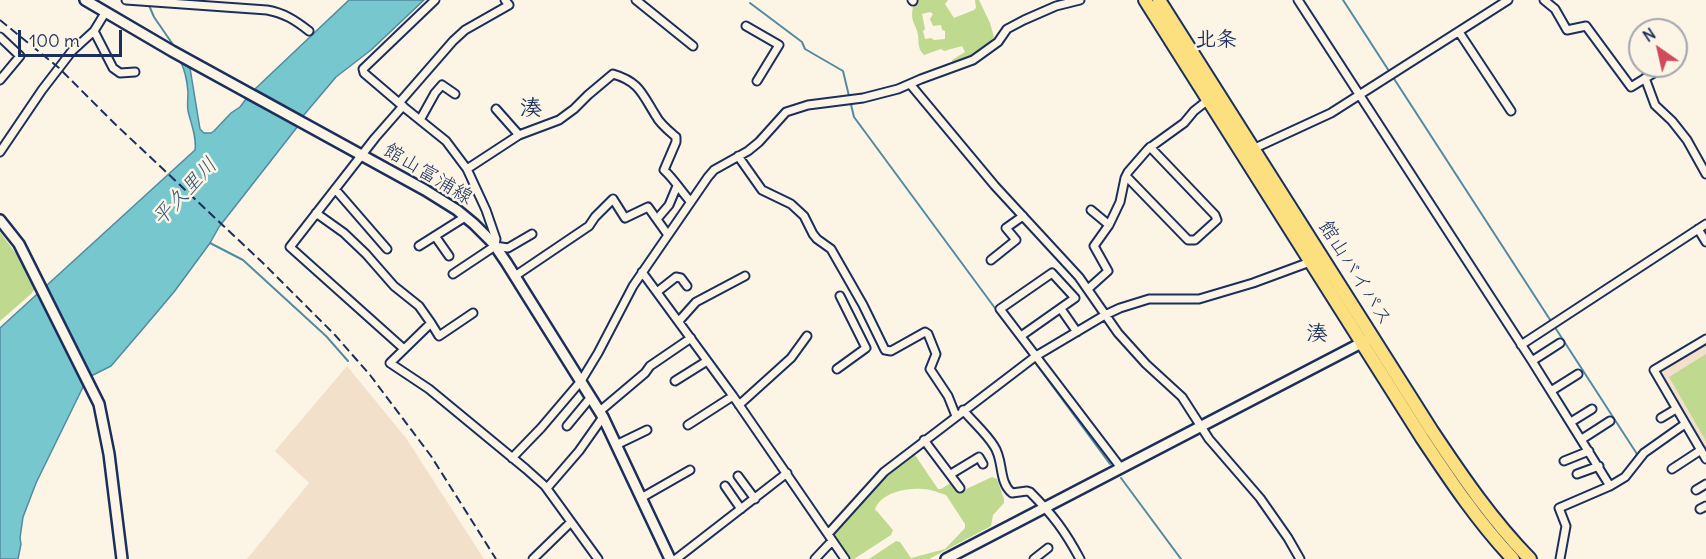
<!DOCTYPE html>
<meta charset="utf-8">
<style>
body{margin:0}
#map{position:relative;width:1706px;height:559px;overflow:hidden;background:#fcf5e5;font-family:Delius,sans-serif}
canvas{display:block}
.north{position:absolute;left:1628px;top:18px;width:60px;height:60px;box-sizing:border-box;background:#fcf5e5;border:2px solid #a2a6af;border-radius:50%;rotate:326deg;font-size:16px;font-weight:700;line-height:24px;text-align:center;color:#1b2f5e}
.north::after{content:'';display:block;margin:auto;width:21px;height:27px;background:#d1495b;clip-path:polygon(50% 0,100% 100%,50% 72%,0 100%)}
.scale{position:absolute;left:18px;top:30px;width:104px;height:27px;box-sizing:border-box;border:3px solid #1b2f5e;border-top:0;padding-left:8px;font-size:18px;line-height:21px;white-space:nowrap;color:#1b2f5e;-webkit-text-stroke:4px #fcf5e5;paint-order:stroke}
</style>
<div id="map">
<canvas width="1706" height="559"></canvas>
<div class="north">N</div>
<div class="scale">100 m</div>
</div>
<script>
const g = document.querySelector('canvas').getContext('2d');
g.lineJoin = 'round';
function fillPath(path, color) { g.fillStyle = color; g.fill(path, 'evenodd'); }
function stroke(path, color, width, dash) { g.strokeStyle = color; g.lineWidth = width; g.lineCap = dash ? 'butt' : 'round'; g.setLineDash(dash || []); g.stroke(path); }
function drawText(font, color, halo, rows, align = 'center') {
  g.font = font + ' Delius,"Klee One",sans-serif'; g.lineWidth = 5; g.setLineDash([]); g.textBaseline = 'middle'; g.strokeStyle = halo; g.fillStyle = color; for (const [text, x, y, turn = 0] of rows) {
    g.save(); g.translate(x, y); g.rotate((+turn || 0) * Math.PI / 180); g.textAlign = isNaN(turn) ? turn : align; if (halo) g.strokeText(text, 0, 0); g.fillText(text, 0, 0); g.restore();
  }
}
const built = new Path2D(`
 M1706 343V453L1663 380 1660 371Z
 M347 366 406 438 484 559H247L309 483 275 451Z`);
const green = new Path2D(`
 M914 0H948L945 4 954 18 974 10 976 8 975 0H979L990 23 994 37C983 50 970 58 954 64L952 61V60L965 52 962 46 944 51 941 49 924 55C916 47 920 40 917 31 916 27 914 24 913 21 911 14 913 7 914 0ZM930 12 933 14 930 19 933 26 941 25 942 30 945 31V39L934 40 931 38 925 39 923 31 925 29 922 14Z
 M0 232 17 255 35 289 31 294 0 321Z
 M1706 354V441L1669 377Z
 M911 454 915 455 938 489H941L952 482 959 490 962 491 992 477 997 479 1004 499V503L993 515 991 526 929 559H869L896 541 900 542 911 558 945 549 965 528V524L946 495 943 494C936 492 930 489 923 489 907 488 882 492 875 509L893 530 891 535 854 559H849L833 538 836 527 884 473Z`);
const water = new Path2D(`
 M349 0H424L371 50 336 77 303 116 255 89Z
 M181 63 190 68 200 129 204 133H211L214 131 231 113 240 107 246 99 298 126 219 227 210 243 174 292 141 331 111 366 91 376 84 385 36 483 23 517 20 538 21 544 18 559H0V328L195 150C197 137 191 124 188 111 187 105 188 98 188 92 187 82 186 72 181 63Z`);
const stream = new Path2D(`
 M1343 0 1637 454 1632 463
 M148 3 154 17 176 49
 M750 3 802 42 805 49 843 71 854 117 1110 464
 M210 243 243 260 326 336 348 361
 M1121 478 1181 559`);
const street = new Path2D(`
 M126 0 267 10C284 13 295 20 309 31
 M435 0 363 69 364 73 405 108 446 141 467 169 486 210 496 239 495 246
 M636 0 693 46
 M912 0 913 1
 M1298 0 1532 361 1610 486
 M1544 0 1555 9 1567 30 1586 26 1631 87 1657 71
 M746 26 779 45 757 81
 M94 31 113 68 120 73 135 72
 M1459 32 1511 111
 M0 37 20 56 0 80
 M1645 78 1655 105 1672 121 1687 140 1706 174
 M910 84 995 186 1079 277 1118 333 1146 364 1182 397 1209 439 1260 498 1288 538 1300 559
 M399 103 453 41 465 30 509 5 505 0
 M403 106 375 138 290 247 404 349
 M496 109 519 135
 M420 120 435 93 442 85 455 94
 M1253 149 1331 113 1508 0
 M0 152 42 90 72 51 94 31 105 13
 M738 156 762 190 791 204 804 216 813 234 817 239 831 249 863 305 885 350 891 351 925 332 928 334 936 354 930 369 948 396 956 416
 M467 169 519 135 559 120 574 109 588 95 613 74C640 82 642 94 656 116 660 124 669 131 676 137V142L664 170C674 179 681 191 690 201
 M1126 176 1188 240H1195L1217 220 1215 215 1150 147
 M335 189 387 249
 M1091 210 1109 225
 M316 213 344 233 366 254 394 286 419 306 431 323
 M657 219 669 205 677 186
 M1698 229 1706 242
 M435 236 449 256
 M419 246 465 217
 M991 260 1016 240 1006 228 1023 216
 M642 272 733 396 845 559
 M453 274 495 246 508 248 532 234
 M515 276 589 226 595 217 613 199 625 218 648 207 668 235
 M1088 289 1108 271 1094 246 1109 225 1120 202 1125 178 1128 172 1148 149 1184 123 1194 111 1208 100
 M657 292 676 277 681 278 687 286
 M1061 309 1077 332
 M473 313 439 336 431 323 390 363 429 389 526 469 545 486 598 559
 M679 321 696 302 745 276
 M1021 336 1075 298 1052 273 1000 309 1121 468
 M1706 339 1654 370 1706 459
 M1521 345 1706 224
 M1532 361 1560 343
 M837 369 866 348 840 296
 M675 381 707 361
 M1551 391 1578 374
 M739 405 791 358 807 336
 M963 410C973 422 986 433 994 446 1004 460 998 482 1012 493L1027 491 1030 492C1053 515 1065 531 1080 559
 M600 411 645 373 650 366 691 338
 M1661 418 1676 409
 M1571 422 1592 409
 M688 425 733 396
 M567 426 591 397
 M1582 439 1610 421
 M924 440 960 488
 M616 445 647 430
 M512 458 541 428 581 381 598 353 633 286 708 177 714 170 748 151 759 142 786 112 808 105 863 98 898 89 921 79 973 60 998 42 1007 29 1024 20 1056 6 1080 0
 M1564 461 1589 451
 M1672 469 1701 450
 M951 474 979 457 983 464
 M1577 474 1599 466
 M738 476 755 499
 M725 486 741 509
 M547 488 579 451 603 417
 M1696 490 1706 484
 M641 498 690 470
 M1700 509 1706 506
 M828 534 884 472 1036 356 1105 315 1120 308 1149 299H1199L1253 283 1310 262
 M533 559 571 522
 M676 559 787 473
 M815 559 832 541
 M1034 559 1048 548
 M1560 559 1566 526 1559 508 1610 486 1625 477 1644 453 1685 424`);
const secondary = new Path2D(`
 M85 0 172 51 425 190 457 210 474 224 493 243 506 262 603 417 670 559
 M0 220 19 244 99 404 109 454 122 559
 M946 559 1367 340`);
const highway = new Path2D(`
 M1145 0 1422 438C1450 480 1478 522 1513 559
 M1159 0 1432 431C1462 476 1492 520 1530 559`);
const rail = new Path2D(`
 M0 20 59 68 115 124 263 263 335 335 370 375 431 456 496 559`);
const streetNames = [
 ["館山富浦線",428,174,31],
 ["館山バイパス",1355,273,58]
];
const neighbourhoodNames = [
 ["北条",1216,40],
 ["湊",1317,334]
];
const waterNames = [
 ["平久里川",185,192,-47]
];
const quarterNames = [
 ["湊",531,109]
];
fillPath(built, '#f2e0ca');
fillPath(green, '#bfd98f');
fillPath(water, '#76c7ce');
stroke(water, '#528aa1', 1.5);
stroke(stream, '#528aa1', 2);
stroke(street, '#1b2f5e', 11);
stroke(secondary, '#1b2f5e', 14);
stroke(highway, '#1b2f5e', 16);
stroke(street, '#fcf5e5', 7);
stroke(secondary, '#fcf5e5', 9);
stroke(highway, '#fce080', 12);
stroke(rail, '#1b2f5e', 2, [9, 4.5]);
drawText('20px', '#1b2f5e', '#fcf5e5', streetNames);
drawText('bold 21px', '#1b2f5e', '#fcf5e5', neighbourhoodNames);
drawText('italic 21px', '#32557a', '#fcf5e5', waterNames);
drawText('bold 22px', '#1b2f5e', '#fcf5e5', quarterNames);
</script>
